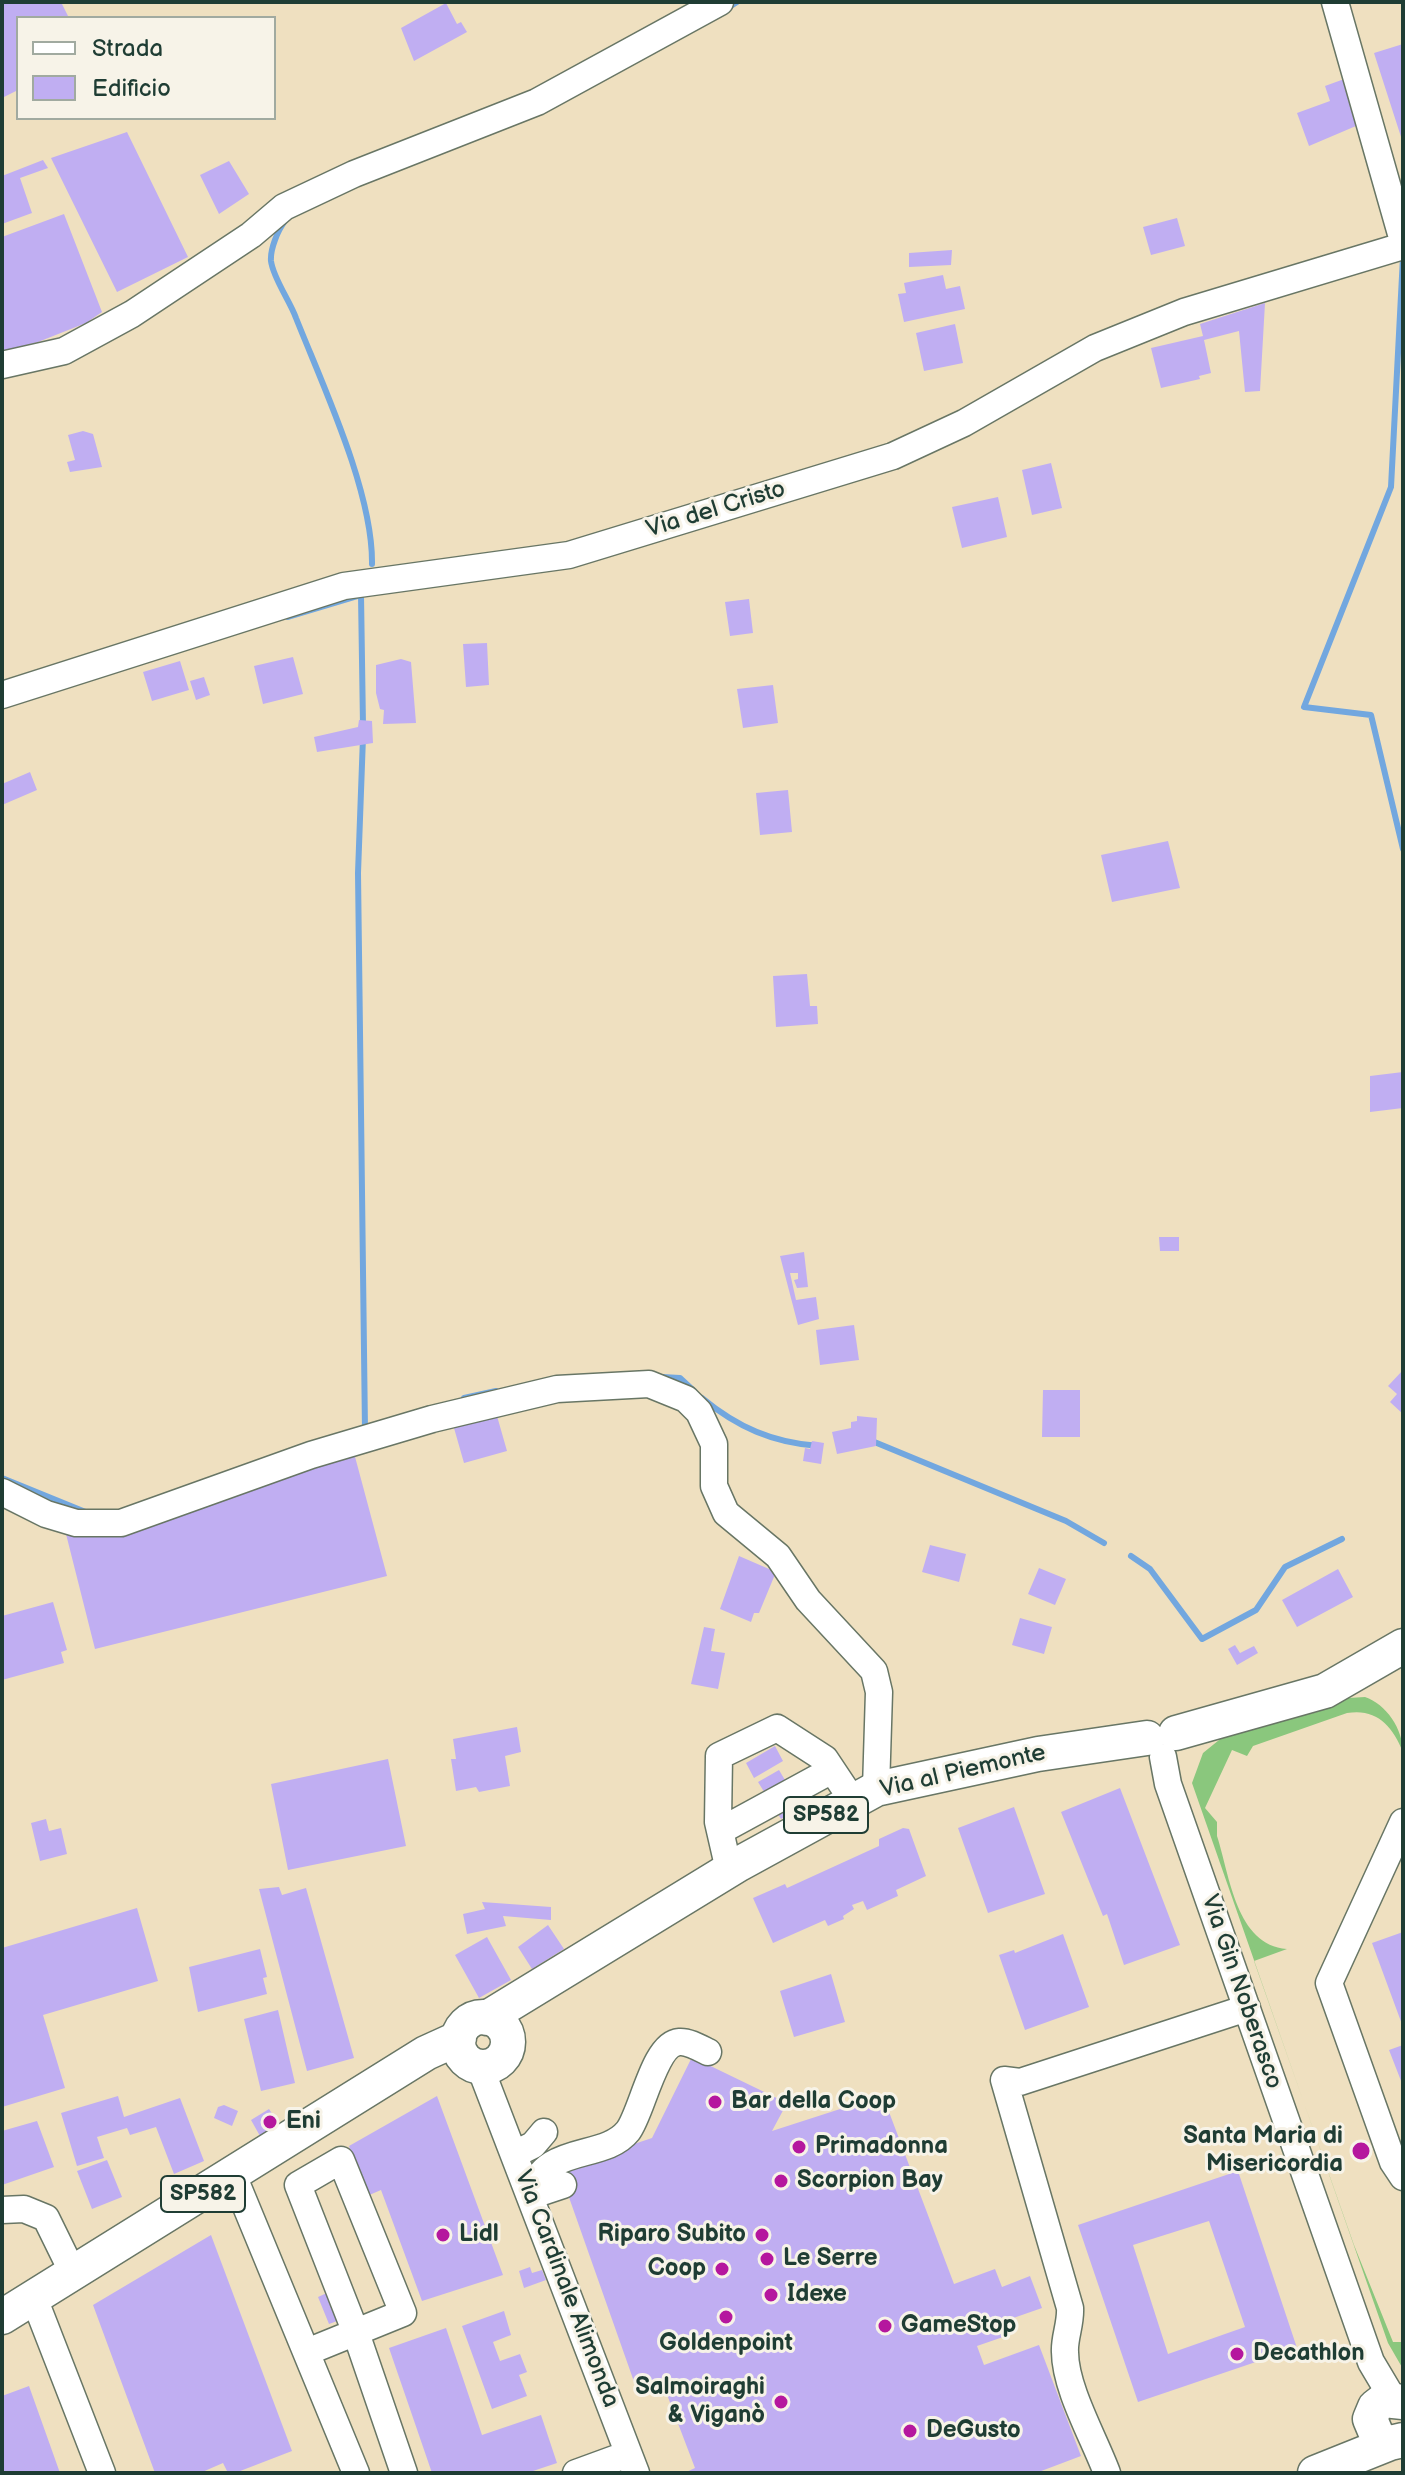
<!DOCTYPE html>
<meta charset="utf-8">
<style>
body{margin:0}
#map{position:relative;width:1405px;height:2475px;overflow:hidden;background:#efe0c0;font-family:"Balsamiq Sans",sans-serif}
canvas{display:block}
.frame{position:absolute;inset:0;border:4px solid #1f3d34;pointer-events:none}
.legend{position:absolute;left:16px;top:16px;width:260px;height:104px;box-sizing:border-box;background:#f7f3e8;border:2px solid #a1aaa0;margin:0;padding:10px 14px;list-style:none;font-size:24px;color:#1f3d34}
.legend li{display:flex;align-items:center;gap:16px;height:40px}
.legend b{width:40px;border:2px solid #a1aaa0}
</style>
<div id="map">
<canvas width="1405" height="2475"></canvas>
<div class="frame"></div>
<ul class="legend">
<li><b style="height:10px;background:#fff"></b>Strada</li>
<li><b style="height:22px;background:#c0aef2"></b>Edificio</li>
</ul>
</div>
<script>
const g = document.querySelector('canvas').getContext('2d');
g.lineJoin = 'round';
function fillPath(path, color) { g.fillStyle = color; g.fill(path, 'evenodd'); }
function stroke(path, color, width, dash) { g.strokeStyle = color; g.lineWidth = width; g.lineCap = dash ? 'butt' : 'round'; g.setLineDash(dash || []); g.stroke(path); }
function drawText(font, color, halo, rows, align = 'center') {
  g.font = font + ' "Balsamiq Sans",sans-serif'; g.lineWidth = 6; g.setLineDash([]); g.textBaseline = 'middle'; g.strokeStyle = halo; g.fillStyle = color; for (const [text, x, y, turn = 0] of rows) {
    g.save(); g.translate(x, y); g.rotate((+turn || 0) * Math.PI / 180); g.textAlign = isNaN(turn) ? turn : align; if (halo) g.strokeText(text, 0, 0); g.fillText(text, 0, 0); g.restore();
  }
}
const green = new Path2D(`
 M1365 1697C1386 1704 1403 1729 1403 1752 1392 1725 1376 1708 1347 1713L1253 1746 1247 1756 1232 1750 1205 1808 1217 1822V1836C1230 1876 1236 1945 1287 1949L1254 1961 1354 2245 1393 2342H1403V2369L1388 2343 1192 1783 1203 1753 1224 1736 1317 1712 1348 1698Z`);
const stream = new Path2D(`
 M726 9 737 2
 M285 221C278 230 270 249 271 261 273 278 290 301 296 318 323 386 373 492 372 564
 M1403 257 1391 487 1304 707 1371 715 1403 849
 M288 617 358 596
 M363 726 361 595 366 593
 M363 737 358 873 365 1430
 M662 1377 680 1378 694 1391
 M464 1398 496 1391
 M702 1398C737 1427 773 1443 819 1446
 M872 1441 1066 1521 1104 1543
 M2 1478 88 1513
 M1131 1556 1150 1569 1202 1639 1256 1610 1285 1567 1342 1539`);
const building = new Path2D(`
 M2 2H61L69 18H18V90L2 98Z
 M446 3 457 24 461 22 467 32 414 61 401 28Z
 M1403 44V140H1402L1374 53Z
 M1347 78 1363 123 1309 146 1297 113 1330 101 1325 86Z
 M127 132 188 257 117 292 51 158Z
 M43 160 48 168 20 178 32 213 2 224V176Z
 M229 161 249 194 219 214 200 175Z
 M64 214 102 312 86 323 38 342 2 351V237Z
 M1177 218 1185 246 1151 255 1143 227Z
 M952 250 951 265 909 267V253Z
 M943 275 946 289 960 286 965 309 904 322 898 294 906 293 904 283Z
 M1265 303 1260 391 1245 392 1239 331 1204 340 1211 373 1199 376 1200 379 1161 388 1151 348 1203 336 1200 324Z
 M955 324 963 363 924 371 916 333Z
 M83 431 93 434 102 467 70 472 67 462 75 460 68 435Z
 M1051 463 1062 508 1032 515 1022 470Z
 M998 497 1007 537 962 548 952 507Z
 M749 599 753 633 730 636 725 602Z
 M487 643 489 685 466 687 463 644Z
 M293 657 303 694 263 704 254 666Z
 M401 659 411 662 416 723 383 724 384 710 380 709 376 693V665Z
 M180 661 189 690 152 701 143 672Z
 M204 677 210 695 196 700 190 681Z
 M773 685 778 723 743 728 737 689Z
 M359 720 372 721 373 743 317 752 314 737 358 727Z
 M30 772 37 790 2 805V784Z
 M788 790 792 832 760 835 756 793Z
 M1168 841 1180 888 1112 902 1101 855Z
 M807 974 810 1006H817L818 1024 776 1027 773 976Z
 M1403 1072V1108L1370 1112V1076Z
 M1159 1237H1179V1251H1160Z
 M804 1252 808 1287 797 1288 794 1280 798 1279V1273H790L796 1300 816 1297 819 1319 798 1325 780 1256Z
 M854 1325 859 1360 820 1365 816 1330Z
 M1403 1370V1414L1390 1402 1397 1394 1388 1386Z
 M1043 1390H1080V1437H1042Z
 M495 1409 507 1451 464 1463 452 1421Z
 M857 1416 877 1418 876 1446 837 1454 832 1432 851 1428V1422L857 1421Z
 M812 1441 824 1443 821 1464 803 1461 805 1448 810 1449Z
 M354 1453 387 1576 95 1649 66 1534Z
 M930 1545 966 1554 959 1582 922 1572Z
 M739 1556 776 1572 759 1613H754L751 1622 720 1609Z
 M1039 1568 1066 1579 1055 1605 1028 1594Z
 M1338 1569 1353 1597 1297 1627 1282 1600Z
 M53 1602 67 1650 61 1652 64 1663 2 1680V1616Z
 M1020 1618 1052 1627 1044 1654 1012 1645Z
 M704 1627 715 1629 711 1651 725 1653 718 1689 691 1684Z
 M1235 1645 1240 1653 1254 1646 1258 1653 1237 1665 1228 1649Z
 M517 1727 521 1752 505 1756 510 1786 479 1792 476 1787 456 1791 451 1759H456L453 1739Z
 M775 1746 783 1761 754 1778 746 1763Z
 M388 1759 406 1846 288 1870 271 1784Z
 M779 1770 801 1807 781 1819 758 1782Z
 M1120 1788 1180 1945 1124 1965 1107 1914 1103 1916 1061 1812Z
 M1014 1807 1045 1894 988 1913 958 1828Z
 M46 1819 49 1831 61 1828 67 1854 40 1861 31 1823Z
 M903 1828 909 1829 926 1876 896 1890 898 1896 867 1910 863 1901 852 1905 854 1909 843 1916 844 1919 828 1926 825 1920 773 1943 753 1898 785 1884 787 1888 879 1846V1839Z
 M279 1887 282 1895 306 1888 354 2058 307 2071 259 1889Z
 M482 1902 551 1907V1920L503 1916 506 1926 467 1934 463 1914 485 1909Z
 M137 1908 158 1981 43 2015 65 2088 2 2107V1948Z
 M548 1925 564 1949 532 1969 518 1947Z
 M1403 1932V2027L1372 1943Z
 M1063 1934 1089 2007 1025 2030 999 1955 1014 1950 1015 1953Z
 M487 1937 511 1980 479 1998 455 1955Z
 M260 1949 267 1977 263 1978 267 1994 198 2012 189 1967Z
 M831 1974 845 2022 794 2037 780 1991Z
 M278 2010 295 2083 261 2091 244 2019Z
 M1403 2045V2086L1389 2050Z
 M692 2057 787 2103 772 2131 868 2100 871 2110 886 2104 954 2284 995 2269 1002 2287 1030 2276 1042 2308 999 2323 1003 2337 977 2346 984 2365 1039 2345 1081 2456 1036 2473H684L695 2468 666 2392 674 2389 670 2380 638 2393 559 2169 652 2138Z
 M118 2096 124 2117 180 2098 204 2161 174 2174 156 2127 130 2135 127 2128 97 2137 104 2158 77 2166 61 2113Z
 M437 2096 503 2275 422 2301 381 2190 367 2196 349 2146Z
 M224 2105 238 2111 232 2126 214 2118 218 2107Z
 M269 2109 279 2124 260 2136 251 2120Z
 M37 2121 54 2167 2 2185V2131Z
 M107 2160 122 2197 92 2209 77 2171Z
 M1238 2171 1297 2348 1138 2402 1078 2225ZM1209 2221 1245 2327 1168 2354 1133 2245Z
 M211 2235 292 2451 235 2473H228L223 2463 200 2473H155L93 2305Z
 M530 2267 532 2273 542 2270 546 2280 524 2288 519 2271Z
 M329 2292 340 2320 329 2324 318 2297Z
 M504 2311 511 2335 493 2342 500 2361 520 2354 527 2372 519 2375 527 2396 492 2409 462 2326Z
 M446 2328 482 2435 541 2415 557 2463 527 2473H432L389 2348Z
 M29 2386 60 2473H2V2396Z`);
const minor = new Path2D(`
 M1335 2 1403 241
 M2 365 64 351 132 314 251 235 284 207 354 174 537 102 720 2
 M2 695 344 586 569 555 893 456 964 423 1095 348 1184 312 1403 246
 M2 1492 46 1514 76 1523H121L311 1455 432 1419 557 1389 649 1384 686 1399 699 1412 714 1444V1486L726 1513 778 1556 808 1600 874 1671 879 1692 876 1789
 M1163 1757 1168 1784 1371 2362 1393 2399
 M1403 1822 1329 1983 1393 2162 1403 2177
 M720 1831 832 1770
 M729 1870 718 1822 719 1756 777 1728 825 1759 853 1801
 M480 2067 636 2473
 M515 2154 533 2145 544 2132
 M233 2175 356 2473
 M530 2196C544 2142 603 2162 628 2131 642 2113 654 2044 679 2042 688 2041 700 2048 708 2052
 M530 2196 563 2185
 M2 2210 24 2209 46 2218 73 2273
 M34 2298 102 2473
 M307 2352 403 2313 341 2160 298 2185 356 2333 404 2473
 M576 2473 628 2454
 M1107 2473C1094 2438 1065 2388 1065 2352 1064 2338 1071 2324 1070 2308L1004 2080 1020 2082 1247 2008`);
const major = new Path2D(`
 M1176 1733 1325 1691 1403 1646
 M458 2042a25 25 0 1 1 50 0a25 25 0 1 1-50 0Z
 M487 2018 739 1864 876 1789 1038 1754 1147 1738
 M2 2317 426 2053 459 2038
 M1403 2402 1384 2400 1375 2407 1370 2419 1378 2438 1390 2443 1403 2440
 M1315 2473 1390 2443`);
const markers = [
 [715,2102,8,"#b5179e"],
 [270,2122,8,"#b5179e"],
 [799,2147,8,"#b5179e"],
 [1361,2151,10,"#b5179e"],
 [781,2181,8,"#b5179e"],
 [443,2235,8,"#b5179e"],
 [762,2235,8,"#b5179e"],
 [767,2259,8,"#b5179e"],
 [722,2269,8,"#b5179e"],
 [771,2295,8,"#b5179e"],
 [726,2317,8,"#b5179e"],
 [885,2326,8,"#b5179e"],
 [1237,2354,8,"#b5179e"],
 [781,2402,8,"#b5179e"],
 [910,2431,8,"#b5179e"]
];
const shields = [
 [826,1815,84],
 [203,2194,84]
];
const shieldNames = [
 ["SP582",826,1815],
 ["SP582",203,2194]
];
const streetNames = [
 ["Via del Cristo",716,510,-17],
 ["Via al Piemonte",963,1772,-13],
 ["Via Gin Noberasco",1241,1992,71],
 ["Via Cardinale Alimonda",566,2289,69]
];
const poiNames = [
 ["Bar della Coop",731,2102],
 ["Eni",286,2122],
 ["Santa Maria di",1343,2137,"right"],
 ["Misericordia",1343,2165,"right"],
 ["Primadonna",815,2147],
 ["Scorpion Bay",797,2181],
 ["Lidl",459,2235],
 ["Riparo Subito",746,2235,"right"],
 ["Le Serre",783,2259],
 ["Coop",706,2269,"right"],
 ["Idexe",787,2295],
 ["GameStop",901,2326],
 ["Goldenpoint",726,2344,"center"],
 ["Decathlon",1253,2354],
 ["Salmoiraghi",765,2388,"right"],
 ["& Viganò",765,2416,"right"],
 ["DeGusto",926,2431]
];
fillPath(green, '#8ac77d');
stroke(stream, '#72a7df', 6);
fillPath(building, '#c0aef2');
stroke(minor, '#687665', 29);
stroke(major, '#687665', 37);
stroke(minor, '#fff', 26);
stroke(major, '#fff', 34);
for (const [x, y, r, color] of markers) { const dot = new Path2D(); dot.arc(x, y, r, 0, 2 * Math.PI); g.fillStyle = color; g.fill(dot); stroke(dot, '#f7f3e8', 3); }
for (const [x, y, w] of shields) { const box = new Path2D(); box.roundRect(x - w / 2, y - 18, w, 36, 6); g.fillStyle = '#f7f3e8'; g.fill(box); stroke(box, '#1f3d34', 2); }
drawText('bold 22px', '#1f3d34', null, shieldNames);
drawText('24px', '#1f3d34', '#f7f3e8', streetNames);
drawText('bold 24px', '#1f3d34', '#f7f3e8', poiNames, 'left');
</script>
